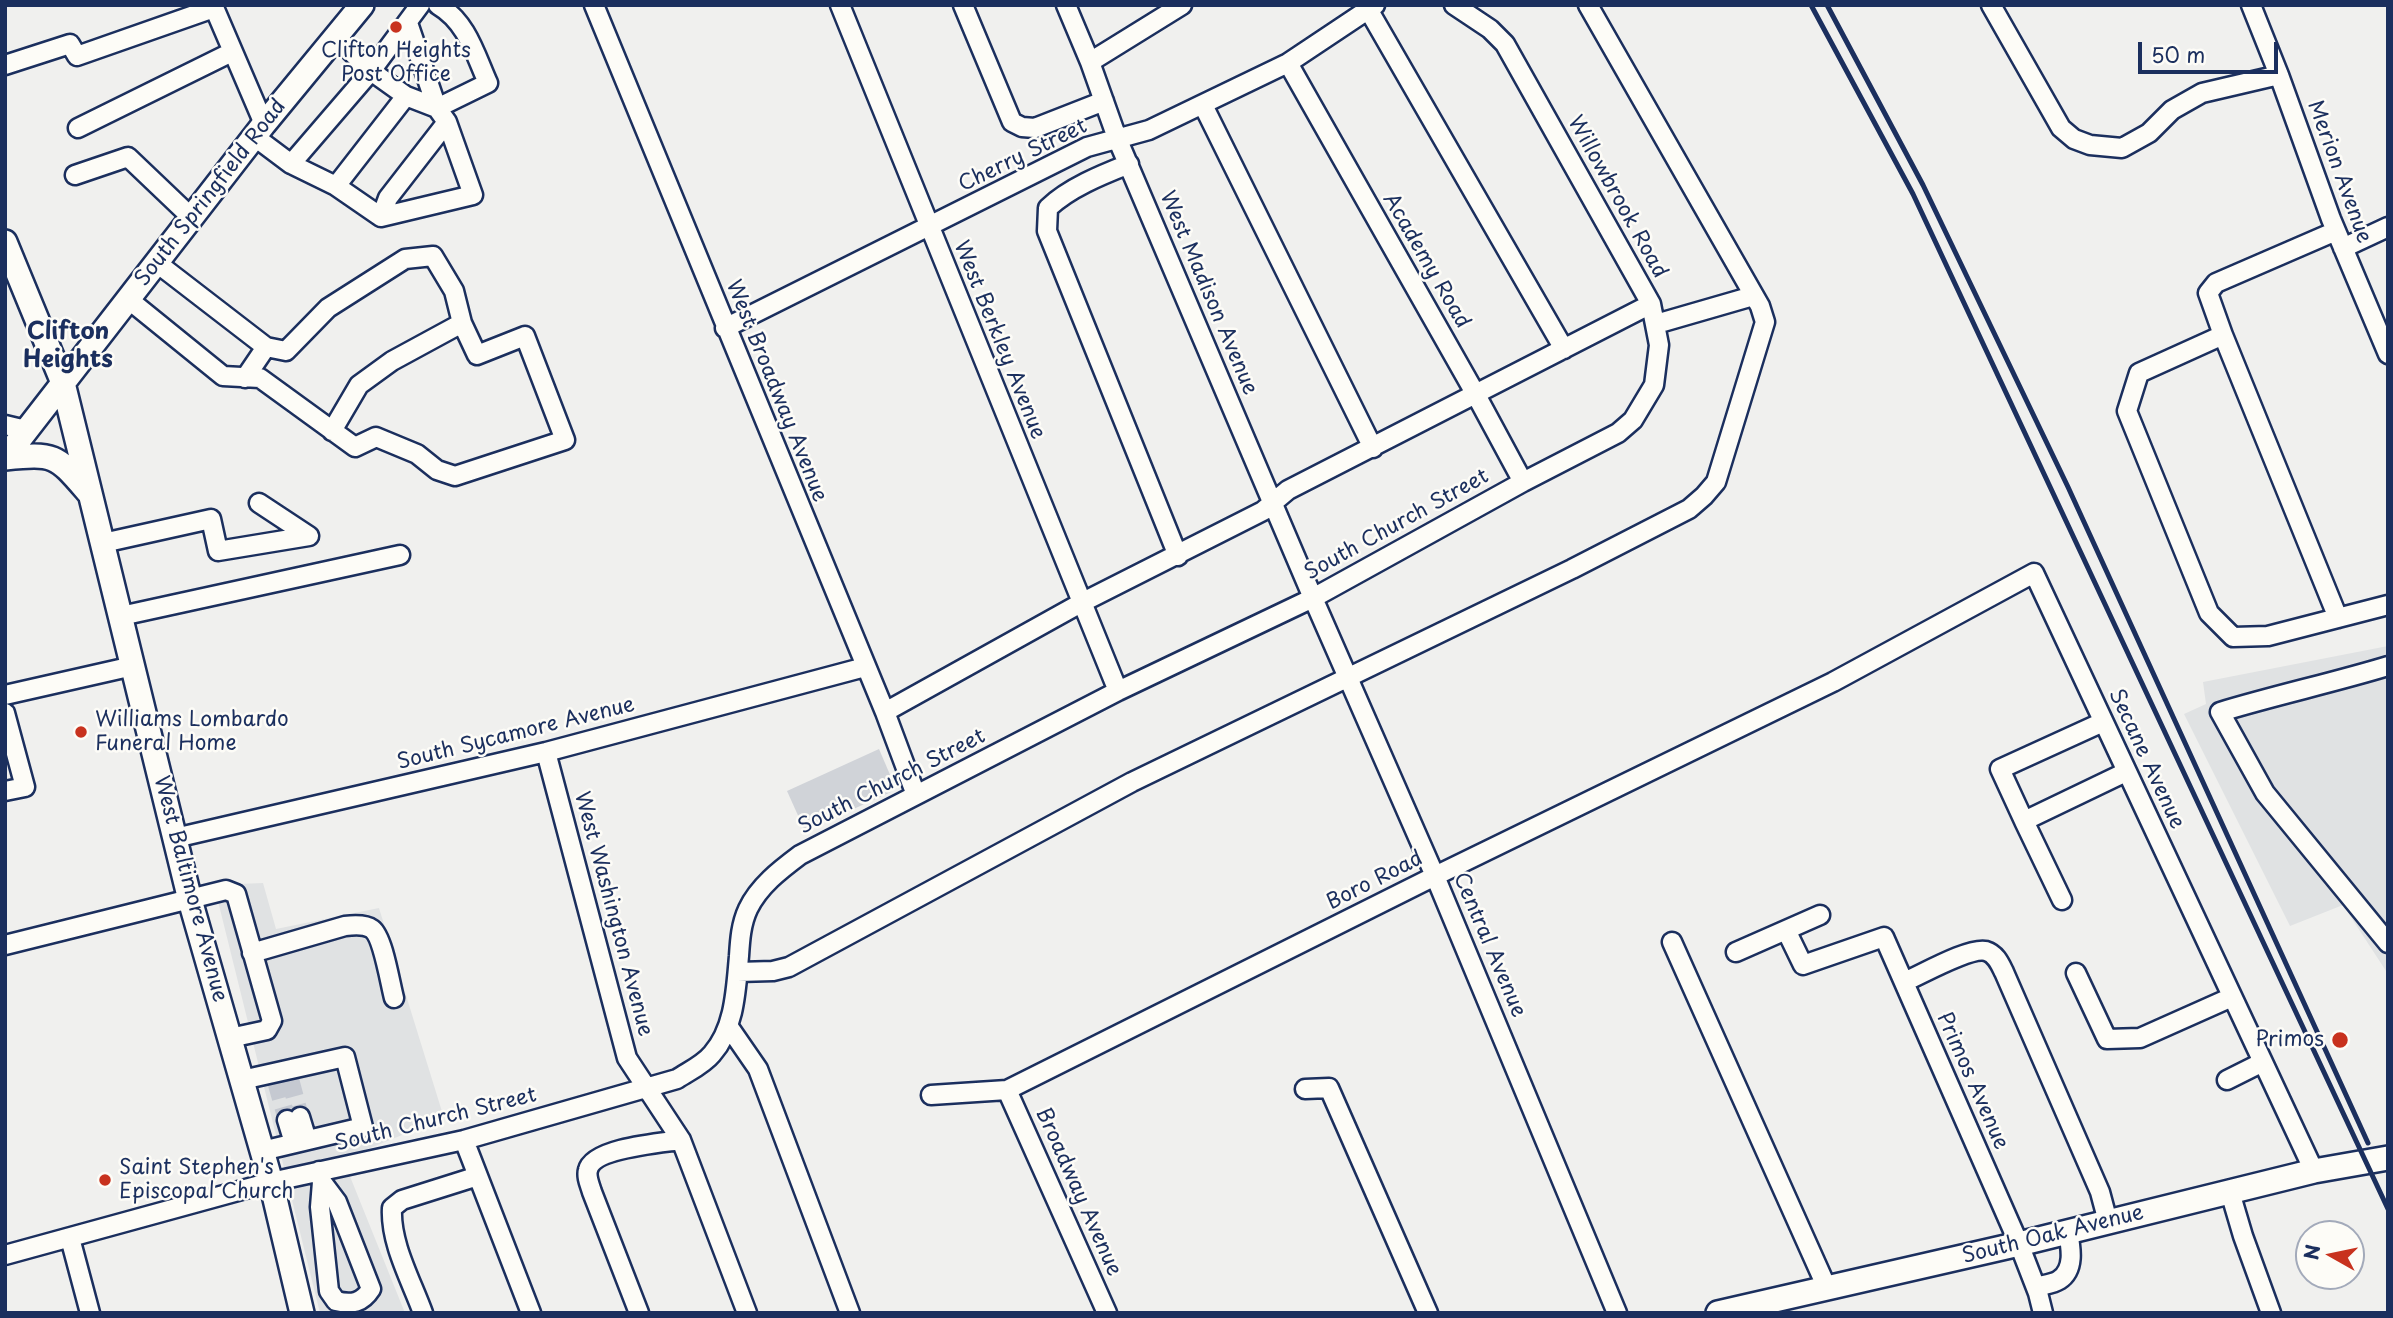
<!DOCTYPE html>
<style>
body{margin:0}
#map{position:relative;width:2393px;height:1318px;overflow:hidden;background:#f0f0ee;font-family:"Playpen Sans",sans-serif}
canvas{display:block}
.frame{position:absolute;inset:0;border:7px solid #1b2f5e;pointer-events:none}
.north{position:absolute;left:2295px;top:1220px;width:70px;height:70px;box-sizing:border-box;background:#fdfcf7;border:2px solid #a3aaba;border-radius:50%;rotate:279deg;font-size:19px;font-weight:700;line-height:28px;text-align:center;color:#1b2f5e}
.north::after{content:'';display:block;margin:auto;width:24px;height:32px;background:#c8321e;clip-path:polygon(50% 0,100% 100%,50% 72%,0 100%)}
.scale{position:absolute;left:2138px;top:42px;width:140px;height:32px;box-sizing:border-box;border:4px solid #1b2f5e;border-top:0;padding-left:9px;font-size:21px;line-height:24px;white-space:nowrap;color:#1b2f5e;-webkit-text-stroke:5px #fdfcf7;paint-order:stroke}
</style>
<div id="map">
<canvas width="2393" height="1318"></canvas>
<div class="frame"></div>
<div class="north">N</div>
<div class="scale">50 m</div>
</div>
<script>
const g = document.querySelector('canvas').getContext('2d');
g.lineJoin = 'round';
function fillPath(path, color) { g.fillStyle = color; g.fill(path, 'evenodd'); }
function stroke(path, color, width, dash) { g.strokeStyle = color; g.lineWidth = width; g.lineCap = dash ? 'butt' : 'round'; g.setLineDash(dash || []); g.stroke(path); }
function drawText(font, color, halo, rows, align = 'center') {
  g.font = font + ' "Playpen Sans",sans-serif'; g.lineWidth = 5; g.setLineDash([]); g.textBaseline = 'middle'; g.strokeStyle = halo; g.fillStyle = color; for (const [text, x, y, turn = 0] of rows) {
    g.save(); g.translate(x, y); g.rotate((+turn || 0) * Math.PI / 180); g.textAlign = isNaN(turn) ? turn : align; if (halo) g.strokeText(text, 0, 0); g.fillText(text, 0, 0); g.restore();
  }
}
const built = new Path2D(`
 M2388 646V974L2343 905 2290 926 2184 714 2206 704 2203 682Z
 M263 883 276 929 379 908 444 1118 343 1159 405 1313H320L214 885Z`);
const green = new Path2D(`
 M879 749 894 784 891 792 805 831 787 791Z`);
const minorTunnel = new Path2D(`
 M290 1079 300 1117
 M276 1081 287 1120`);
const minor = new Path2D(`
 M213 5 264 124
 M594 5 885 712 916 795
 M840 5 1118 691
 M963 5 1012 122 1022 127 1035 128 1104 101
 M1066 5 1090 62 1117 138 1313 598 1435 876 1617 1313
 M1991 5 2061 128 2074 139 2090 145 2122 148 2149 133 2172 110 2202 93 2279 75
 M2251 5 2279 75 2331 219 2388 354
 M1368 9 1564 349
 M408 23 437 108 488 83C475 54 467 22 438 5
 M1090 62 1182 5
 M1288 63 1475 393 1523 482
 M5 65 70 44 77 56 214 8
 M1203 105 1373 448
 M78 128 232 52
 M255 137 291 164 336 186 381 217 388 198 447 122 437 108 406 96 371 71 335 36
 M291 164 371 71 420 5
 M1129 164C1101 175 1069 188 1048 208L1047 231 1178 556
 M75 175 128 157 192 218
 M336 186 406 96
 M381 217 473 195 447 122
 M2336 231 2216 283 2208 293 2223 335 2139 373 2127 411 2209 613 2233 637 2268 636 2388 605
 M2343 248 2388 227
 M157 263 266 347 286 351 328 308 405 259 433 256 454 291 462 323
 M128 299 223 376 260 378 355 447 376 437 417 454 437 470 455 476 565 440 525 336 477 355 462 323 392 361 359 385 332 431
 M1656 324 1753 296
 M725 328 1087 147 1149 130 1288 63 1375 5
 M2223 335 2338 618
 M245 378 266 347
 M5 425 26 430
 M103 543 211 519 218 551 309 536 259 503
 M121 616 400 555
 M2388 666C2332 683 2276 695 2220 712L2265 793 2388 943
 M5 695 133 666
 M885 712 1081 603 1263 511 1288 490 1651 304
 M5 713 25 787 5 791
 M546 752 627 1058 681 1140 747 1313
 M2024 821 2000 769 2103 722
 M175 838 546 752 865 667
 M2062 900 2024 821 2126 772
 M1786 930 1803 965 1884 937 2019 1244 2038 1293 2043 1313
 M1672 942 1827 1288
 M5 945 226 890 236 894 272 1021 267 1030 230 1038
 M1736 952 1820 915
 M252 953 345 926C353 925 365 924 372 929 383 937 390 983 394 998
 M738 972 773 971 789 967 1132 782 1572 569 1689 509 1704 496 1716 482 1765 322 1760 306 1588 5
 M2076 973 2107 1039 2140 1038 2232 997
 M1904 982C1921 975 1969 947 1986 951 1996 954 2000 964 2004 972L2100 1192 2108 1222
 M729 1027 758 1069 850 1313
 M242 1080 345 1057 363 1127 262 1151
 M2227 1080 2263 1062
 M1305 1089 1329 1088 1428 1313
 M1007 1090 1107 1313
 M931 1095 1007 1090 1435 876 1833 682 2034 573 2314 1171
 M300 1117 307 1140
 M287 1120 294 1143
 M464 1140 531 1313
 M319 1171 322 1182 337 1202 371 1289C362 1303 352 1305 336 1301L329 1291 320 1207 322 1182
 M2230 1192 2243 1236 2271 1313
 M70 1238 90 1313
 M5 1255 271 1182 464 1140 677 1079C689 1071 703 1065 712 1054 735 1028 736 989 739 956 740 940 741 924 748 909 759 886 780 870 800 855L1118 691 1313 598 1523 482 1618 433 1633 420 1654 385 1659 345 1651 304 1505 44 1490 29 1454 5
 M2036 1287C2042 1285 2053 1284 2059 1280 2075 1270 2071 1248 2068 1232
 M423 1313C411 1280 390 1243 392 1208L402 1200 478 1176
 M639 1313 592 1192C590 1185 586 1177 588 1170 593 1148 661 1143 681 1140`);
const major = new Path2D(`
 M5 242 63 383 190 900 271 1182 302 1313
 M5 458 264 124 362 5
 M5 458C56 453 56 455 89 493
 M1718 1313 2019 1244 2314 1171 2388 1158`);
const rail = new Path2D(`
 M1811 5 1913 194 2388 1209
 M1827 5 1923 185 2068 487 2368 1143`);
const markers = [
 [396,27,7,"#c8321e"],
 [81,732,7,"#c8321e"],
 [2340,1040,9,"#c8321e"],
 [105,1180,7,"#c8321e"]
];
const poiNames = [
 ["Clifton Heights",396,51,"center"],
 ["Post Office",396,75,"center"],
 ["Williams Lombardo",95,720],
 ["Funeral Home",95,744],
 ["Primos",2324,1040,"right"],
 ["Saint Stephen's",119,1168],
 ["Episcopal Church",119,1192]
];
const streetNames = [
 ["Cherry Street",1023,156,-26],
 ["Merion Avenue",2339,172,70],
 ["South Springfield Road",211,193,-52],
 ["Willowbrook Road",1617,197,61],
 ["Academy Road",1426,261,60],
 ["West Madison Avenue",1208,293,67],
 ["West Berkley Avenue",999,340,68],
 ["West Broadway Avenue",776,391,68],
 ["South Church Street",1397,525,-29],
 ["South Sycamore Avenue",516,734,-14],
 ["Secane Avenue",2146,759,65],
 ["South Church Street",892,782,-27],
 ["Boro Road",1375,881,-27],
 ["West Baltimore Avenue",190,889,75],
 ["West Washington Avenue",613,914,75],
 ["Central Avenue",1489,945,67],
 ["Primos Avenue",1972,1081,66],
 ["South Church Street",436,1120,-14],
 ["Broadway Avenue",1078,1192,66],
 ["South Oak Avenue",2053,1235,-14]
];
const quarterNames = [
 ["Clifton",68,332],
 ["Heights",68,360]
];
fillPath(built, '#e0e2e3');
fillPath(green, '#d0d3d8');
stroke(minorTunnel, '#c5c9d1', 18, [18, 9]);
stroke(minor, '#1b2f5e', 23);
stroke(major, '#1b2f5e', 28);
stroke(minor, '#fdfcf7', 18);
stroke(major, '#fdfcf7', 23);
stroke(rail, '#1b2f5e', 5);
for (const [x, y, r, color] of markers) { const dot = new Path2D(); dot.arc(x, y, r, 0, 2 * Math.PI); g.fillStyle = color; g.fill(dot); stroke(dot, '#fdfcf7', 2.5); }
drawText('21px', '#1b2f5e', '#fdfcf7', poiNames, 'left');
drawText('21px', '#1b2f5e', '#fdfcf7', streetNames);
drawText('bold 24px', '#1b2f5e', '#fdfcf7', quarterNames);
</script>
